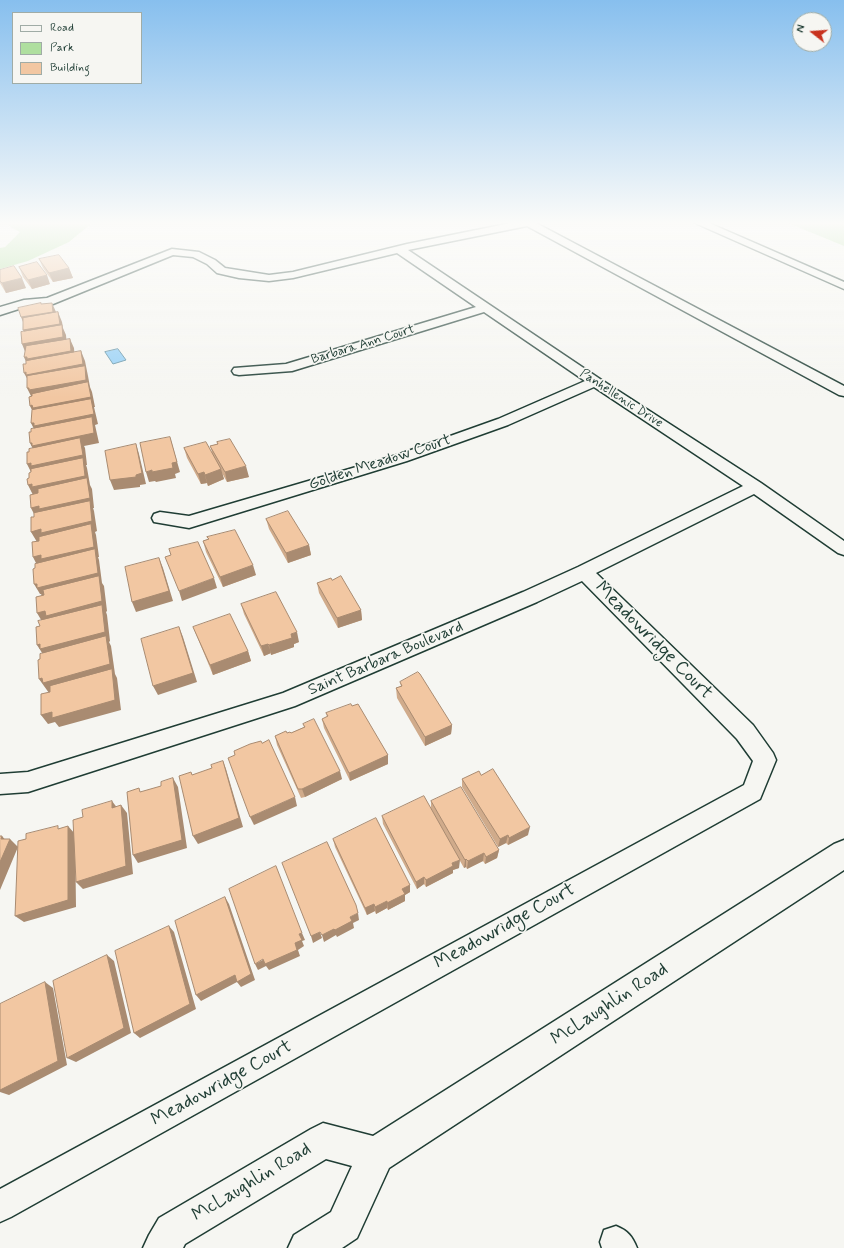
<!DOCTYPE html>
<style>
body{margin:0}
#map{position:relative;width:844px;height:1248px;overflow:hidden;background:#f6f6f2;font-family:Mynerve,sans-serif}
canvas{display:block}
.legend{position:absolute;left:12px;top:12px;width:130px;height:72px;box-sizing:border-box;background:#f6f6f2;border:1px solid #a0aca6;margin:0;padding:5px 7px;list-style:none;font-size:12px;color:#1f3d34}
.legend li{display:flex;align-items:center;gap:8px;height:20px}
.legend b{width:20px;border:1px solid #a0aca6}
.north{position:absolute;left:792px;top:12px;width:40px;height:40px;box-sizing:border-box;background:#f6f6f2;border:1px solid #a0aca6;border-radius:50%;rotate:287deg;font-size:11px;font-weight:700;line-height:16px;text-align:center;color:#1f3d34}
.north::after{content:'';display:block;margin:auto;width:14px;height:18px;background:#c8321e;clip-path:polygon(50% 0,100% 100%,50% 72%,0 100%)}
</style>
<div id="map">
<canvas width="844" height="1248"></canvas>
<ul class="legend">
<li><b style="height:5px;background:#f6f6f2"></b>Road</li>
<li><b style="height:11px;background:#afdf9f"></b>Park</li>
<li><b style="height:11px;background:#f2c7a2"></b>Building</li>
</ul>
<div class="north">N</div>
</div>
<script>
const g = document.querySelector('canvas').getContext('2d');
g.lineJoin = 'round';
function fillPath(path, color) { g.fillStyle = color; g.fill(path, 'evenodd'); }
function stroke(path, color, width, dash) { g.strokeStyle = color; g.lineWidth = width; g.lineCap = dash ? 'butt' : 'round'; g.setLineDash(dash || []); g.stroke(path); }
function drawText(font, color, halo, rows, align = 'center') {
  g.font = font + ' Mynerve,sans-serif'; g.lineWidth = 3.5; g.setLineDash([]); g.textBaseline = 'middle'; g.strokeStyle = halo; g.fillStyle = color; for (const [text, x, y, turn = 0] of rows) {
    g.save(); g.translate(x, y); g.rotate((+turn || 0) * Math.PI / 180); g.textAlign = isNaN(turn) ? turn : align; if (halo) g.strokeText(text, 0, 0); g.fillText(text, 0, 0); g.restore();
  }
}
const green = new Path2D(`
 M4 223H92L69 242 28 261 0 269V248L5 247 20 232Z
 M788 223H844V246Z`);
const water = new Path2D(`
 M118 349 126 360 113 364 105 352Z`);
const minor = new Path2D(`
 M511 223H536L844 386V396L839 395 527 226 408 250 600 379 761 483 844 541V555L838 553 754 494 596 573 753 725 773 753 776 760 760 799 11 1217 0 1222V1189L744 785 753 761 737 739 582 581 537 602 295 706 28 792 0 794V774L28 772 283 693 523 592 578 567 743 486 594 387 508 425 407 461 189 528 154 522 152 518 154 514 160 512 189 516 397 455 498 419 585 381 484 312 292 371 239 375 234 374 232 371 234 368 286 364 476 307 397 253 293 278 269 281 239 278 217 273 207 264 193 257 173 255 53 304 25 307 0 315V307L24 300 47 298 172 249 199 252 215 260 225 268 269 275 293 272 407 244Z
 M695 223H709L844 282V289Z
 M616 1226C628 1231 632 1236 637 1248H602L600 1242 604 1230Z`);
const tertiary = new Path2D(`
 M844 840V870L389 1168 357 1238 342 1248H288L294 1235 331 1212 352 1166 326 1159 185 1244 183 1248H143L149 1235 159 1218 311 1129 323 1123 373 1136 834 844Z`);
const wall = new Path2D(`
 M39 259 69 268 73 278 53 282 43 268Z
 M19 267 50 284 32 289 23 277Z
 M0 270 26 288 6 293 0 283Z
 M217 442 249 477 227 482 222 473 224 479 208 486 207 483 201 484 187 458 184 448 212 452 210 446 217 444Z
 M266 519 309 545 311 555 288 563 269 529Z
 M207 537 256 575 223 587 206 552 203 541 208 539Z
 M332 580 361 610 362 620 338 628 319 593 317 583Z
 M241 604 299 642 294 644V647L271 655V653L264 656 244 614Z
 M193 627 248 651 251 661 213 675Z
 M400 682 452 725 451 734 425 746 397 698 396 688 401 686Z
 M352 706 388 755V764L350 781 324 728 322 719 327 717 326 713Z
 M303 724 342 779 305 797 301 798 277 745 275 736 291 733 304 727Z
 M462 779 528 835 508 845 506 843 498 847 462 787Z
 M431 801 499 850 497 858 485 864 483 861 467 869 466 867 464 868 431 810Z
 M382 816 459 868 453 870V873L426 887 424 884 417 889 383 824Z
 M333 839 410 885V892L405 895V901L388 910 387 908 376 914 375 911 367 915 335 847Z`);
const shadedWall = new Path2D(`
 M69 268 73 278 53 282 49 273Z
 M47 275 50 284 32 289 28 280Z
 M22 278 26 288 6 293 2 283Z
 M52 303 56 312 57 321 25 327 21 317 45 313Z
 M58 312 62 322 63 328 66 335 67 347 26 354 22 344 28 340 23 330Z
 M70 339 74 348 75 361 28 367 24 357Z
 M81 351 85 361 88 376 90 387 92 392 95 407H94L98 424 95 425 99 443 84 446 85 448 87 465H86L87 468 90 485 92 489 94 508H93L94 511 97 531 95 532 96 535 99 557H98L99 560 102 583 104 586 107 611 106 612 107 615 110 641 109 642 111 646 115 674 117 678 121 710 59 727 55 722 48 724 41 715 49 693 39 679 46 659 37 645 43 623 37 613 43 598 41 594H40L34 584 38 567 33 557 37 542 31 532 36 518 31 508 33 495 28 485 32 474 27 464 35 453 30 443 36 433 31 423 35 416 30 406 32 398 27 388 29 382 24 373Z
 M170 437 180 472 175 474 176 478 156 482 155 481 149 482 146 472 172 463Z
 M136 444 139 454 146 484 140 485V487L114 490 110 480 136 475Z
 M246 466 249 477 227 482 225 472Z
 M221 469 224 479 208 486 205 475Z
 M204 472 207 483 201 484 198 474Z
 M309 545 311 555 288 563 286 553Z
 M159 558 163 568 173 601 136 612 132 602Z
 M253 565 256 575 223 587 220 577Z
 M214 578 217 588 182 601 179 591Z
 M361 610 362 620 338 628 337 618Z
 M179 627 183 637 197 682 158 695 153 686Z
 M297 632 299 642 294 644V647L271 655 269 645 291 634Z
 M268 644 271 653 264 656 261 646Z
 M248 651 251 661 213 675 210 665Z
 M452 725 451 734 425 746V737Z
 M388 755V764L350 781 349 773Z
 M223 761 226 769 243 827 198 844 193 836Z
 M340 771 342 779 305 797 302 789Z
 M173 778 178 787 187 848 138 863 133 855Z
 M295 797 297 806 254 825 250 817Z
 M112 801 118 809 112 808Z
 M121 805 127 813 133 874 83 889 76 882Z
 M68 826 75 834 76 907 24 922 15 916Z
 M530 827 528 835 508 845 509 838Z
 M508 835 506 843 498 847 500 839Z
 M2 836 8 843 10 839 18 847 0 890V862L1 839Z
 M499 850 497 858 485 864 486 857Z
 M484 853 483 861 467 869 468 861Z
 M466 859V867L464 868 465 860Z
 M460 860 459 868 453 870V873L426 887V880L452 863Z
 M424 877V884L417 889 416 882Z
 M410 885V892L405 895V901L388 910 387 903 402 889Z
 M225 897 229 904 255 980 241 987 237 982 201 1001 196 995Z
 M387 901V908L376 914 375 907Z
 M374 904 375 911 367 915 365 908Z
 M358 913 359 920 353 923 354 928 337 937 336 935 324 942 322 935 350 917Z
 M169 926 174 932 196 1009 140 1038 134 1033Z
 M320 932 322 938 313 943 311 936Z
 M302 933 305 940 302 941 304 946 298 950 300 956 269 970 266 966 258 970 255 964 295 943 299 934Z
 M107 955 114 961 131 1033 76 1062 67 1058Z
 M45 982 53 988 67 1065 9 1095 0 1092V1090Z`);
const building = new Path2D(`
 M59 255 69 268 49 273 39 259Z
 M37 262 47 275 28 280 19 267Z
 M14 266 22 278 2 283 0 281V270Z
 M41 303V304L52 303 53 312 21 317 18 308Z
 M58 312 60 324 23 330V318Z
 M62 325 63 337 22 344 21 332Z
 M70 339 71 351 27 359V357H24L26 346Z
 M81 351 83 364 26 375V372L24 373 23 364H26V361Z
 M85 366 86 380 29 390V388H27V376Z
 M88 382 91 397 33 408 32 405 30 406 29 397 32 396V394Z
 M91 399 94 414 34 426V423H31L32 410Z
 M92 417 94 433 32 446V443H30L29 432H31V429Z
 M170 437 177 462 172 463 173 468 152 472V470L146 472 140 443Z
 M80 438 83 455 31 466V463L27 464V452H29V449Z
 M230 439 246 466 225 472 210 446 218 444 217 442Z
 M206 442 221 469 205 475 204 472 198 474 184 448Z
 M136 444 142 473 136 475V477L110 480 105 451Z
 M83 458 85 476 32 487V484L28 485 27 479 29 478V473L31 472V469Z
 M87 478 90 498 39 509V506L31 508 30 495 38 493V489Z
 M90 501 92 521 41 533V529L31 532V517H34V513Z
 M288 511 309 545 286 553 266 519Z
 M91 524 94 547 41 559V555L33 557 32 542 39 541V537Z
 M235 530 253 565 220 577 203 541 209 539 207 537Z
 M198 542 214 578 179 591 165 557 171 555 169 549Z
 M95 549 98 573 37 588V584H34L33 569 35 568V564Z
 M159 558 169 591 132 602 125 567Z
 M99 576 102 601 46 616 45 611 37 613 36 597 44 595 43 590Z
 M341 576 361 610 337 618 317 583 331 578 332 580Z
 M276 592 297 632 291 634 292 638 269 645 268 644 261 646 241 604Z
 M102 605 105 632 40 649V644L37 645 36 627 40 626 38 621Z
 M230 614 248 651 210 665 193 627Z
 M179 627 193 673 153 686 141 639Z
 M106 636 110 664 43 683 42 678 39 679 38 660 40 659V654Z
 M112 669 115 700 52 718V712L41 715V694L50 692V686Z
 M418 672 420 674 452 725 425 737 396 688 402 686 400 682Z
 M351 704 352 706 358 704 388 755 349 773 322 719 328 716 326 713Z
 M314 719 340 771 302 789H298L275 736 286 731 287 733 290 732 291 733 305 727 303 724Z
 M269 740 295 797 250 817 228 758 235 755 234 751 250 744 261 741 262 743Z
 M223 761 239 818 193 836 179 776 191 772 192 775 212 768 211 765Z
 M493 769 530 827 509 838 508 835 500 839 462 779 479 771 481 775Z
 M173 778 182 840 133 855 127 792 139 788 140 792 161 786V782Z
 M461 787 499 850 486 857 484 853 468 861 466 859 465 860 431 801Z
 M424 796 460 860 452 863 453 866 426 880 424 877 416 882 382 816Z
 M112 801V808L121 805 126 866 76 882 73 820 83 817 82 810Z
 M376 818 410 885 402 889 405 894 387 903V901L375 907 374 904 365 908 333 839Z
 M58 826V829L68 826V900L15 916 18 841 26 839V834Z
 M0 836H2L1 839H10L0 862Z
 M327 842 356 905 358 913 350 917 352 921 335 930 334 929 322 935 320 932 311 936 282 863Z
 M276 866 302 933 299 934 302 940 295 943 297 950 265 964 263 959 255 964 229 889Z
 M225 897 251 974 237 982 235 975 196 995 175 921Z
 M169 926 190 1004 134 1033 115 951Z
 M107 955 124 1028 67 1058 53 981Z
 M45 982 58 1061 0 1090V1004Z`);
const farStreetnames = [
 ["Barbara Ann Court",363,345,-17],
 ["Panhellenic Drive",621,399,33]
];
const streetNames = [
 ["Golden Meadow Court",380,463,-18],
 ["Saint Barbara Boulevard",386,659,-23]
];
const nearStreetnames = [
 ["Meadowridge Court",653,641,45],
 ["Meadowridge Court",505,927,-29],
 ["McLaughlin Road",610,1005,-33],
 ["Meadowridge Court",222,1084,-29],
 ["McLaughlin Road",252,1183,-31]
];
fillPath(green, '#afdf9f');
fillPath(water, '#96d0f6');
stroke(water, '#6695a8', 1);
stroke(minor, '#1f3d34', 3);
stroke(tertiary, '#1f3d34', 3);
fillPath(minor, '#f6f6f2');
fillPath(tertiary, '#f6f6f2');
fillPath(wall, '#d0ab8b');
fillPath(shadedWall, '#a98b71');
fillPath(building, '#f2c7a2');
stroke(building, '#a98b71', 1);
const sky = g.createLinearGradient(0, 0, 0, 398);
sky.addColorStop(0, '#87bfee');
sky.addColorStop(0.56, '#fbfbf9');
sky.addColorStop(1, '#fbfbf900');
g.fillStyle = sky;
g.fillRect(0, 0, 844, 398);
drawText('13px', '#1f3d34', '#f6f6f2', farStreetnames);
drawText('16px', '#1f3d34', '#f6f6f2', streetNames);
drawText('19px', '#1f3d34', '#f6f6f2', nearStreetnames);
</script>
